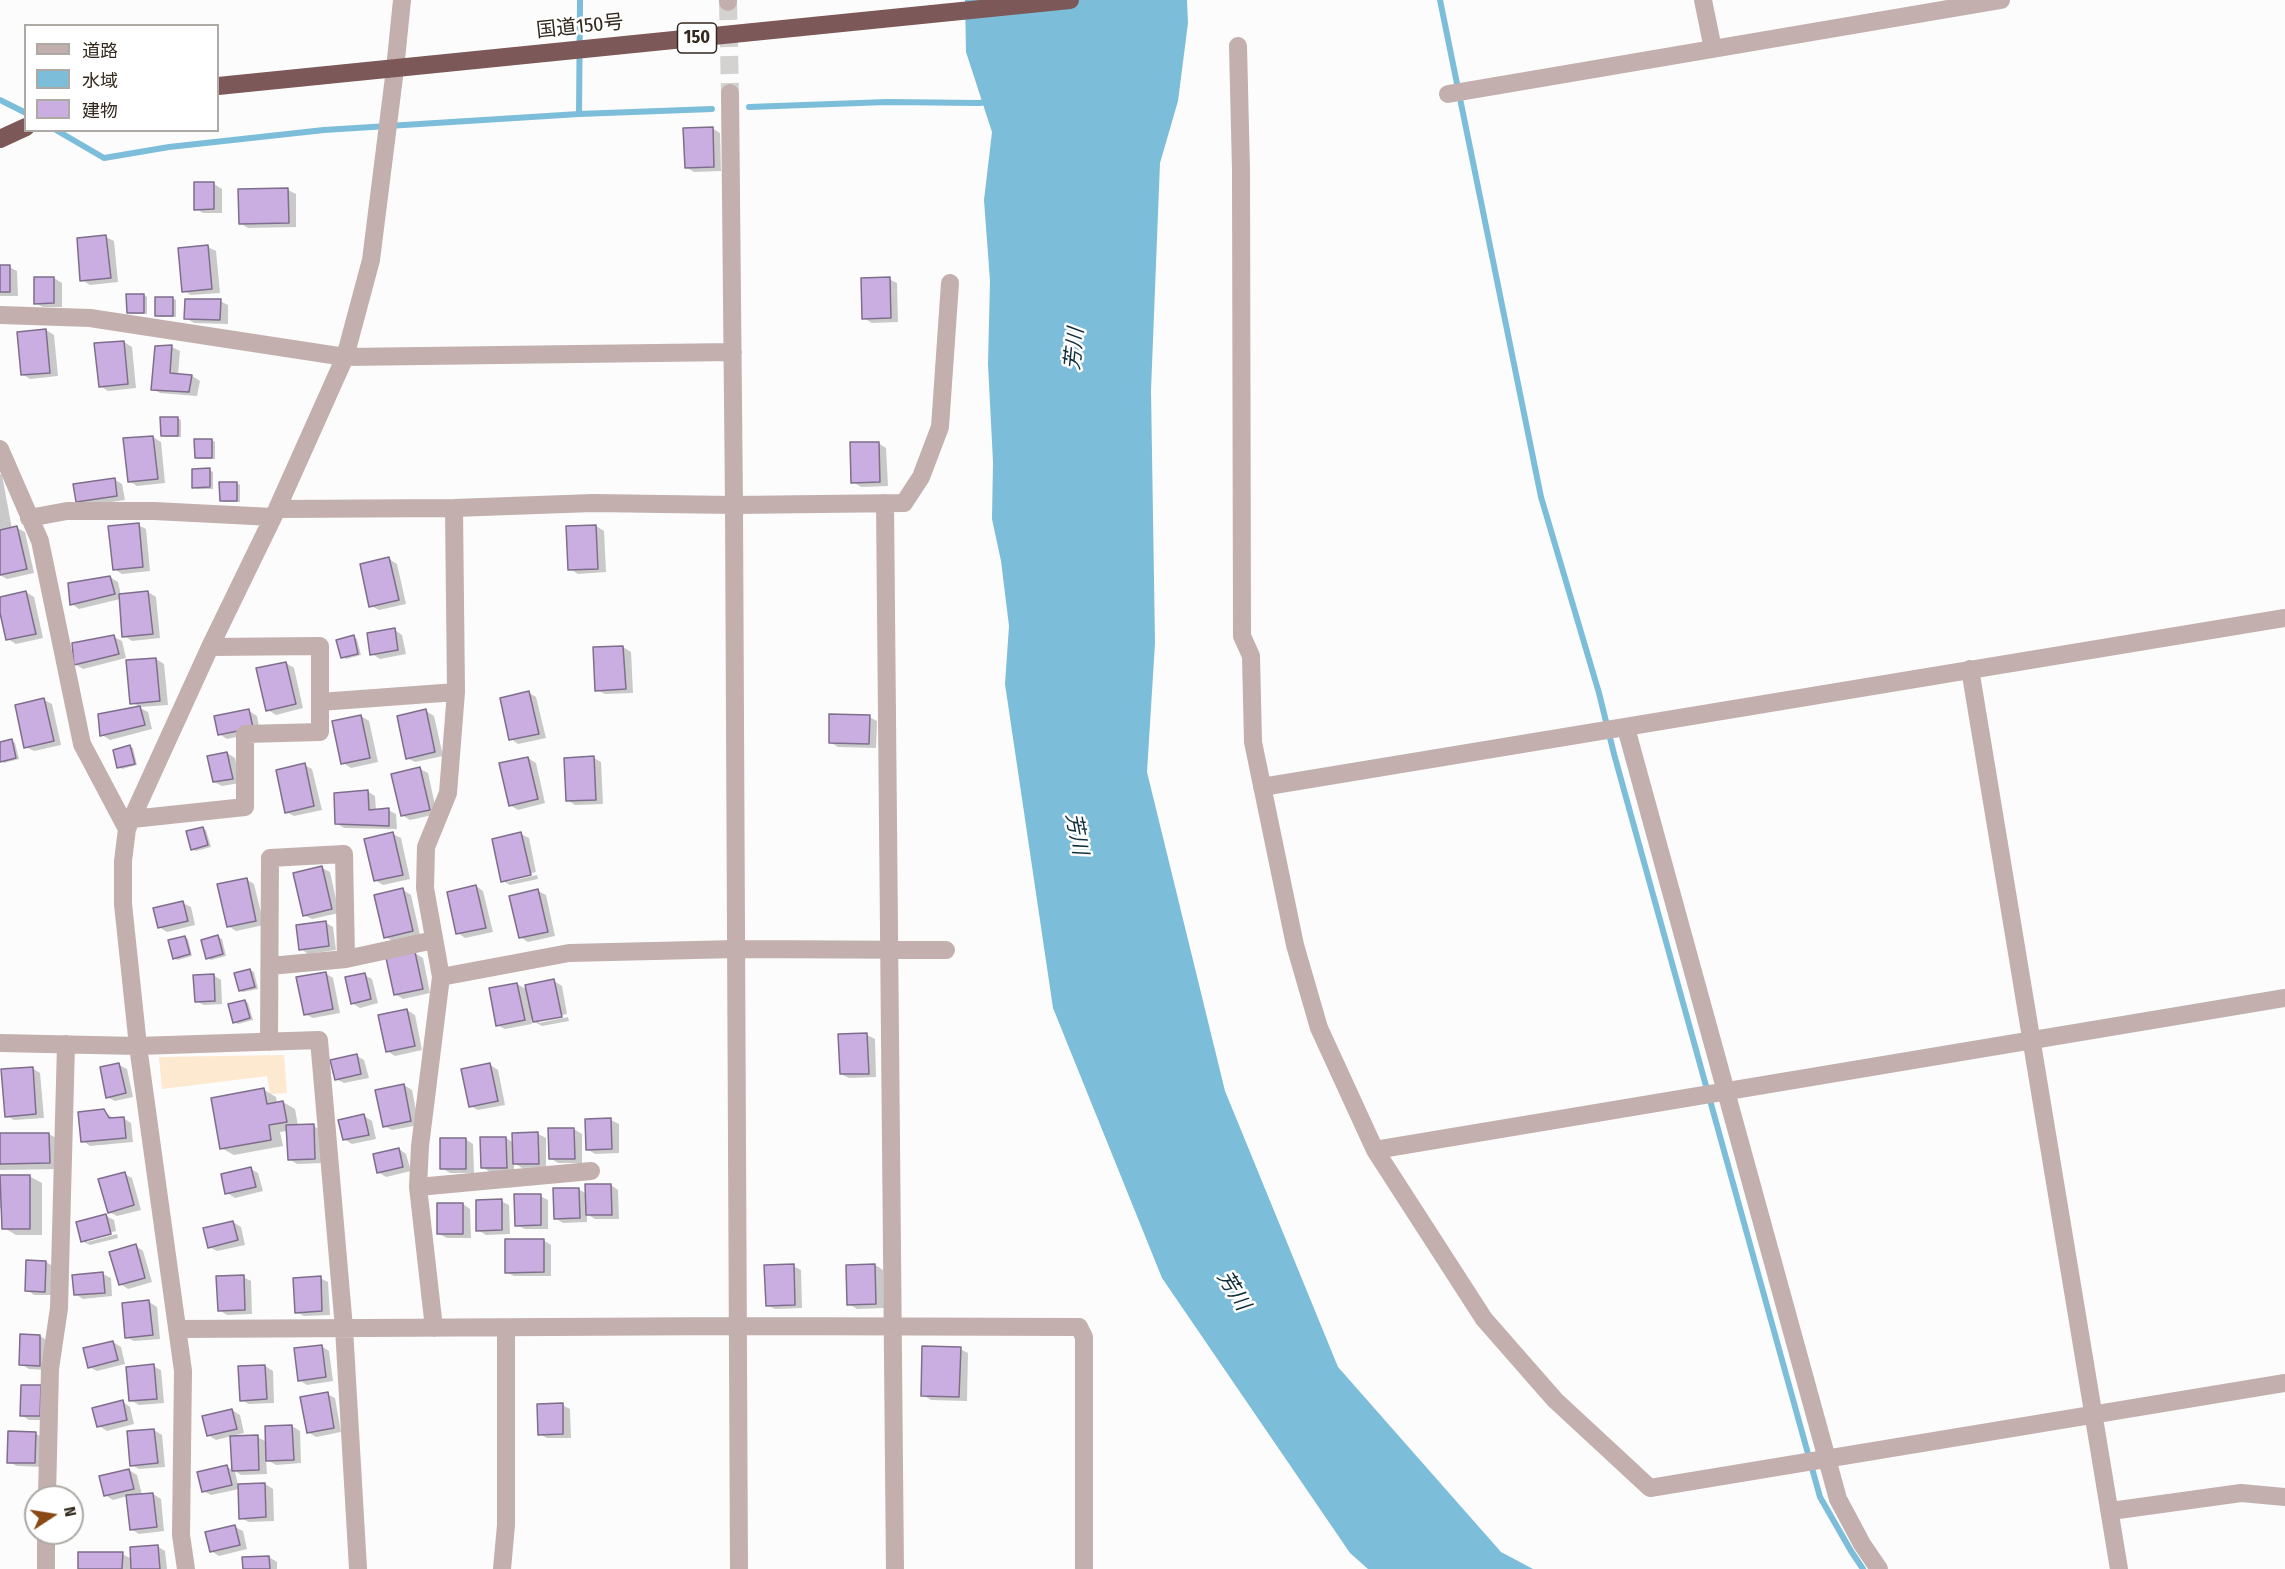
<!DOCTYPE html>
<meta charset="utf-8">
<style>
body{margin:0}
#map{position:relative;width:2285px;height:1569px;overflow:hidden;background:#fcfcfc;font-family:"Fira Sans Condensed","Noto Sans JP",sans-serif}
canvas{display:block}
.legend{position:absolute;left:24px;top:24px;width:195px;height:108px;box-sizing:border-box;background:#fff;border:2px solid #ada9a5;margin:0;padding:8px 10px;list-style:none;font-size:18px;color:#33291e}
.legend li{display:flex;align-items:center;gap:12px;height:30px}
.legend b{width:30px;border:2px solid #ada9a5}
.north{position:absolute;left:24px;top:1485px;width:60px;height:60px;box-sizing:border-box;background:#fff;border:2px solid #ada9a5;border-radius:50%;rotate:78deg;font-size:16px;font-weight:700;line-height:24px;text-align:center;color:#33291e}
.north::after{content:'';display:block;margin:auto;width:21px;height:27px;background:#894814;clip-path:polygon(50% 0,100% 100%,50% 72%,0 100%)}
</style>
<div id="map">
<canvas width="2285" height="1569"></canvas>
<ul class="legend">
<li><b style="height:8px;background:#c2afae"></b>道路</li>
<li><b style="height:16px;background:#7cbdda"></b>水域</li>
<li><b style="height:16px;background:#caade1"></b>建物</li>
</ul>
<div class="north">N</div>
</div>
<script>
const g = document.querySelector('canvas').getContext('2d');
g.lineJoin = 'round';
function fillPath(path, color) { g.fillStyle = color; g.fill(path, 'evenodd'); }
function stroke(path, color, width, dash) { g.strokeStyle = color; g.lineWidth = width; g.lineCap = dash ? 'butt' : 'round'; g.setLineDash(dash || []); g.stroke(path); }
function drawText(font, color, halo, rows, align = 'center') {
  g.font = font + ' "Fira Sans Condensed","Noto Sans JP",sans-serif'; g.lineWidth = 5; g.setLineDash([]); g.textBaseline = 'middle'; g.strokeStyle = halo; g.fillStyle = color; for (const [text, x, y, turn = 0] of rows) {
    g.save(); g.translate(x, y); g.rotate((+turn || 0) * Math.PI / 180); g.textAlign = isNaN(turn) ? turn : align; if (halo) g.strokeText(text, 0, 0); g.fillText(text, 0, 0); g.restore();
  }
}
const green = new Path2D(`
 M284 1055 287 1093 270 1094 267 1076 162 1089 159 1057Z`);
const water = new Path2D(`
 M965 0H1187L1188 23 1178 101 1160 163 1151 390 1155 643 1147 772 1225 1091 1338 1367 1501 1552 1533 1569H1368L1350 1553 1162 1278 1053 1008 1005 684 1009 626 1001 561 992 519 993 462 988 364 990 281 984 200 992 132 966 52Z`);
const shadow = new Path2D(`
 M712 128 720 133 721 171 694 172 686 167Z
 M214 184 222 189V213H203L196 209Z
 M288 190 296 194V227L248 228 240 223Z
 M106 237 114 241 118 282 90 285 82 280Z
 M208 247 216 251 220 293 191 295 184 291Z
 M0 267H9L17 271 18 296H0Z
 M54 278 62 283V307H43L35 303Z
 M889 279 897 283 898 322 872 323 864 318Z
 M144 295 147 297V314H131L128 312Z
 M172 298 176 300V317H160L157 315Z
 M220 301 228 305V324L194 323 186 318Z
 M46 330 54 335 58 376 30 379 22 374 18 333Z
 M124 342 132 347 136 388 108 391 100 386Z
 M156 347H172L180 351 178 375 192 376 200 381 197 396 160 393 153 389Z
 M178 418 181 420V437H166L162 435Z
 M153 437 161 442 165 483 137 486 129 481Z
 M212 440 215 442V459H199L196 457Z
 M878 443 886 448 888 486 861 487 853 482Z
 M209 470 213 472V489H197L194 487Z
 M0 474 2 475 12 529 17 528 25 532 34 573 7 579 0 575Z
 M114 479 122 484 125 500 85 506 78 501Z
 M237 483 240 485V502H224L221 500Z
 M138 525 146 529 150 571 122 574 114 569Z
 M596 526 604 531 606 572 578 574 570 569Z
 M389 559 397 564 406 604 379 610 371 606Z
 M110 577 118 582 121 595 148 592 156 597 160 638 132 641 124 636 120 599 79 609 72 604Z
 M26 592 34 597 43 638 16 644 8 639 0 598Z
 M395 630 402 635 406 654 380 659 372 654Z
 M114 637 122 641 126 658 83 669 75 664Z
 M353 637 357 639 361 655 346 659 343 657Z
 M623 647 631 652 633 693 605 694 597 690Z
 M156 659 164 664 168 705 140 707 132 703Z
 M286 663 294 668 303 708 276 715 268 710Z
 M529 693 536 697 546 738 518 744 511 739Z
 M44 700 52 704 61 745 34 751 26 747Z
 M140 708 148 712 152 729 110 740 102 735Z
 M249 711 257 716 260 732 227 739 219 734Z
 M426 711 434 716 443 756 415 762 407 758Z
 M361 716 369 721 378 762 351 768 343 763Z
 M869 717 877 721 876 748 838 747 830 742Z
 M11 741 15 743 19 759 4 763 0 759V744Z
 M129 746 133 748 137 765 122 769 119 767Z
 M227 753 235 758 240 783 222 786 214 782Z
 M528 758 536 763 545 803 518 810 510 805Z
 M594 758 601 762 603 804 575 805 567 800Z
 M304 765 312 769 322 810 294 816 286 812Z
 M420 769 428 773 437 814 410 820 402 815Z
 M367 791 375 796 376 811 388 810 396 814 397 829 344 828 336 823Z
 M203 828 206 830 211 847 196 851 192 849Z
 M393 834 401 838 410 879 383 885 375 880Z
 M521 834 529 838 536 872 507 879V882L537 875 538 879 510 885 503 881Z
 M322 868 330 872 339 913 312 919 304 915Z
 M246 879 254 884 264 925 236 931 228 926Z
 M476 886 483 891 493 932 465 938 458 933Z
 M403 890 411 895 420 935 393 941 385 937Z
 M538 891 546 895 555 936 528 942 520 937Z
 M183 903 191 907 195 925 167 932 159 927Z
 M325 922 333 927 336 950 308 954 301 949Z
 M185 937 188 939 192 956 178 960 174 958Z
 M218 937 222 939 226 956 211 960 207 958Z
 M415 953 423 958 430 993 403 999 395 994Z
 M250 970 254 972 258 989 243 992 240 991Z
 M325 973 333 978 340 1013 313 1018 305 1014Z
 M213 975 221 980 222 1004 204 1005 196 1001Z
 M364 975 372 979 378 1003 360 1008 352 1003Z
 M554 981 562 986 567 1014 539 1020V1023L568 1017 569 1021 542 1026 531 1020 532 1024 505 1029 497 1025 517 984 528 990Z
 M245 1001 248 1003 253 1020 238 1024 234 1022Z
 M407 1010 415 1015 422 1050 395 1056 387 1051Z
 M867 1035 875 1039 876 1077 849 1078 841 1074Z
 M357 1056 364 1060 369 1078 344 1083 336 1079Z
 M119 1065 127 1069 133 1097 115 1101 107 1097Z
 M490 1065 498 1070 505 1105 478 1110 470 1106Z
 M32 1068 40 1073 44 1118 14 1120 7 1116Z
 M404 1085 412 1090 419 1125 392 1130 384 1126Z
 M264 1090 276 1097 277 1103 283 1102 295 1109 298 1126H313L321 1130 323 1163 297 1164 289 1159 288 1131 280 1132 283 1146 234 1155 221 1148Z
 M104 1111 114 1119 123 1118 131 1123 133 1142 90 1146 83 1141Z
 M364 1116 372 1121 376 1139 352 1144 344 1139Z
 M611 1120 619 1124V1153L595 1154 587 1149Z
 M574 1129 582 1134V1163H558L550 1158Z
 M49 1134 61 1141 62 1169 0 1170V1135Z
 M538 1134 546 1138V1167L522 1168 514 1163V1172H490L482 1167 506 1138 514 1143Z
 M465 1139 473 1144 474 1173H450L442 1168Z
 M399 1149 406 1154 411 1171 386 1177 378 1172Z
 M251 1169 258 1173 263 1191 235 1198 227 1193Z
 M124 1174 132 1178 141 1210 117 1216 109 1212Z
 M29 1176 42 1183V1235H16L4 1228 3 1208H0V1177Z
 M611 1185 618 1190 619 1219H595L587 1214V1222L563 1223 555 1218 578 1189 587 1194Z
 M540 1196 548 1200V1229H525L517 1225Z
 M501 1201 509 1205 510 1234 486 1235 478 1230Z
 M463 1204 470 1209 471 1238H447L439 1234Z
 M106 1216 114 1220 116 1231 87 1239V1242L117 1234 118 1238 90 1245 82 1241Z
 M233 1222 241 1227 245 1245 217 1251 209 1247Z
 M543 1240 551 1245V1276H514L506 1272Z
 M136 1246 143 1251 152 1282 128 1289 120 1284Z
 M46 1262 54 1267 53 1295H34L27 1290Z
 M875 1265 883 1270 884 1308 857 1309 849 1304Z
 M793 1266 801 1270 802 1308 775 1309 767 1305Z
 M103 1274 111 1278 112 1296 83 1299 75 1294Z
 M243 1277 251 1281 252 1314 227 1315 219 1310Z
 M320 1278 328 1282 330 1315 304 1316 296 1312Z
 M149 1302 157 1307 160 1339 134 1341 126 1337Z
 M22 1336H40L48 1341 47 1370 29 1369 21 1364Z
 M113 1342 121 1347 125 1364 97 1371 89 1367Z
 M321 1346 329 1351 333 1381 307 1385 299 1380Z
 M960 1349 968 1353 967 1401 931 1400 923 1395Z
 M153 1366 161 1370 164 1403 139 1405 131 1400Z
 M265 1366 273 1371 274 1403 249 1404 241 1400Z
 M22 1386 47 1420H29L21 1415Z
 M327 1394 335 1398 341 1432 316 1437 308 1432Z
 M123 1402 130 1407 134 1424 107 1431 99 1426Z
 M562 1405 570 1409 571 1438H547L539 1434Z
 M232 1410 240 1415 244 1433 216 1440 208 1435Z
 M292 1426 300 1431 301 1463 276 1465 266 1459 267 1474 241 1475 235 1471 238 1485 265 1484 273 1489 274 1521 249 1522 241 1518 239 1489 211 1495 203 1491 227 1467 233 1470 257 1437 267 1442Z
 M154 1430 162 1435 165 1467 139 1469 131 1465Z
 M35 1433 43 1438V1467L17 1466 9 1462Z
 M129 1470 137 1475 142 1495 153 1494 161 1499 164 1531 139 1534 131 1529 128 1496 113 1500 105 1495Z
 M235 1527 243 1531 247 1549 219 1556 211 1551Z
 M157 1546 165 1551 167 1569H133L132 1564H130V1569H80L122 1554 132 1559Z
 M269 1557 277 1562V1569H244Z`);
const stream = new Path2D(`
 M1440 0 1541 497 1599 693 1614 754 1820 1497 1851 1551 1863 1569
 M0 100 26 113
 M749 107 887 102 980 103 991 101
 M579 114 580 0
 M56 130 104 158 169 147 324 130 579 114 712 109`);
const building = new Path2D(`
 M713 127 714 167 685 168 683 128Z
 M194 182H214V209L194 210Z
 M288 188 289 223 239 224 238 189Z
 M106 235 111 278 80 281 77 238Z
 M208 245 212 289 182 292 178 248Z
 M0 265H10V292H0Z
 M34 277H54V303L34 304Z
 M890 277 891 318 862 319 861 278Z
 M126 294H144V313H127Z
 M155 297H173V316H155Z
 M185 299H221L220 320 184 319Z
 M46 329 50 373 21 375 17 332Z
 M124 341 128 384 99 387 94 343Z
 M172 345 170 373 192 375 189 392 151 390 155 346Z
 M160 417H178V436H161Z
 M153 436 158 479 128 482 123 438Z
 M194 439H212V458H195Z
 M850 442H879L880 482 851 483Z
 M210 468V487L192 488V469Z
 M115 478 117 496 76 502 73 484Z
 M219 482H237V501H220Z
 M139 523 143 567 113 570 108 526Z
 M596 525 598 569 568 570 566 526Z
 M17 526 27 569 0 575V530Z
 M389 557 399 600 369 607 360 564Z
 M110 576 115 594 70 605 68 583Z
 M26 591 36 634 6 640 0 613V597Z
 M148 591 153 634 122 637 119 594Z
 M395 628 398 650 370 655 367 633Z
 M114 635 119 654 74 665 72 643Z
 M354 635 358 654 341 658 336 640Z
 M623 646 626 689 595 691 593 647Z
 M156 658 160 701 130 704 126 660Z
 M286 662 296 704 266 711 256 668Z
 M529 691 539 734 509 740 500 698Z
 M44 698 54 741 24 748 15 705Z
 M140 706 145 725 100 736 98 714Z
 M249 709 253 728 218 735 214 716Z
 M426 709 435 752 406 759 397 716Z
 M829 714 870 715 869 744 829 743Z
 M361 715 370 758 341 764 332 721Z
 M12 739 16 758 0 762V742Z
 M130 745 135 764 117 768 113 750Z
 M227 752 233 779 213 782 207 756Z
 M594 756 596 800 566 801 564 758Z
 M528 757 538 799 509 806 499 763Z
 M305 763 314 806 285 813 276 770Z
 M420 767 430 810 401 816 391 774Z
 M368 790 369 810 389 808V826L335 824 334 793Z
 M203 827 208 845 191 850 186 831Z
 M393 832 403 875 374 881 364 839Z
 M521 832 531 875 501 882 492 839Z
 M322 866 332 909 303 916 293 873Z
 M247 878 256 921 227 927 217 884Z
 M476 885 486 928 456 934 447 892Z
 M403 888 413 931 384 938 374 895Z
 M538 889 548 932 519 938 509 896Z
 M183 901 188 921 158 928 153 908Z
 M326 921 329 946 299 950 296 925Z
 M218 935 223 954 206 959 201 940Z
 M185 936 190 954 173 959 168 940Z
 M415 952 423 989 394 995 386 958Z
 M250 969 255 987 239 991 234 973Z
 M326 972 333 1009 304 1015 296 977Z
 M365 973 371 999 351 1004 345 977Z
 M214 974 215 1001 195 1002 193 975Z
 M554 979 562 1017 533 1022 525 985Z
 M517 983 525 1020 496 1026 489 988Z
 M245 1000 250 1018 233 1023 228 1004Z
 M407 1009 415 1046 386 1052 378 1015Z
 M867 1033 869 1074H840L838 1034Z
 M357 1054 361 1074 335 1080 330 1060Z
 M119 1063 126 1093 106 1098 100 1067Z
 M490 1063 498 1101 469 1107 461 1069Z
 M33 1067 36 1114 5 1117 1 1069Z
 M404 1084 411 1121 383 1127 375 1090Z
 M264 1088 267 1104 283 1101 287 1122 269 1125 271 1140 220 1149 211 1098Z
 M104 1109 109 1118 124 1117 126 1138 81 1142 78 1112Z
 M364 1114 369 1135 343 1140 338 1120Z
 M611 1118 612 1149 586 1150 585 1119Z
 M314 1124 315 1159 288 1160 286 1125Z
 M548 1128H574L575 1159H549Z
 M538 1132 539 1164H513L512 1133Z
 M0 1133H49L50 1163 0 1164Z
 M480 1137H506L507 1168H481Z
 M440 1138H466V1169H440Z
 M399 1148 403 1167 377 1173 373 1154Z
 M251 1167 256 1187 225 1194 221 1174Z
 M125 1172 134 1205 108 1213 98 1179Z
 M0 1175H30V1229H2Z
 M585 1184H611L612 1215H586Z
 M553 1188H579L580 1218 554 1219Z
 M514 1194H541V1225L515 1226Z
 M502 1199V1230L476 1231V1200Z
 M437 1203H463V1234H437Z
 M106 1214 111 1234 81 1242 76 1222Z
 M233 1221 238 1240 208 1248 203 1228Z
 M505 1239H544V1272L505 1273Z
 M136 1244 145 1278 119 1285 109 1252Z
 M26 1260 46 1261 45 1292 25 1291Z
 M794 1264 795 1305 766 1306 764 1265Z
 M875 1264 876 1304 847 1305 846 1265Z
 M103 1272 105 1293 74 1295 72 1275Z
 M244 1275 245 1310 218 1311 216 1276Z
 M321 1276 322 1311 295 1313 293 1278Z
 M149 1300 153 1335 125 1338 122 1303Z
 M20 1334 40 1335V1366L19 1365Z
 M113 1341 118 1360 88 1368 83 1348Z
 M322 1345 326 1377 298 1381 294 1348Z
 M922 1346 961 1347 959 1397 921 1396Z
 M154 1364 157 1399 129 1401 126 1367Z
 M265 1365 267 1399 240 1401 238 1366Z
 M21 1385H41L40 1416H20Z
 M328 1392 334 1428 307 1433 300 1397Z
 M123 1400 127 1420 97 1427 92 1408Z
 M563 1403V1434L538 1435 537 1404Z
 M232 1409 237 1429 207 1436 202 1416Z
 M292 1425 294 1460 266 1461 265 1426Z
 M154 1429 158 1463 130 1466 127 1431Z
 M8 1431 36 1432 35 1463H7Z
 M258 1435 259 1470 232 1471 230 1436Z
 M227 1465 232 1485 202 1492 197 1472Z
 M129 1469 134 1489 104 1496 99 1476Z
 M265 1483 266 1517 239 1519 238 1484Z
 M153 1493 157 1527 130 1530 126 1495Z
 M235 1525 240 1545 210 1552 205 1532Z
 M158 1545 160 1569H131L130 1547Z
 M78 1552H123L122 1569H78Z
 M269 1556 270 1569H243L242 1557Z`);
const minorTunnel = new Path2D(`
 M728 2 730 93`);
const minor = new Path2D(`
 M1703 0 1713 49
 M728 2V0
 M1238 46 1241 170 1242 636 1251 656 1253 742 1295 945 1319 1028 1375 1150 1484 1319 1555 1400 1650 1488 2285 1383
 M730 93 734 505 739 1569
 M1448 94 2001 0
 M0 315 90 318 345 357 733 352
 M0 449 40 541 82 744 127 829
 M885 503 895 1569
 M277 509 454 508 593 503 734 505 904 503 921 477 940 427 950 283
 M29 518 67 511H154L273 517
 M1970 669 2119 1569
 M320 702 456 692
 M1626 728 1838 1499 1862 1544 1879 1569
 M1262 787 2285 618
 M132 819 245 807V734L320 732V646L210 647
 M270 966 346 959 434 940
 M441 977 569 953 737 949 946 950
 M269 1042 270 858 344 854 346 959
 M0 1043 138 1046 319 1040 344 1328 358 1569
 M1375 1150 2285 998
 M418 1187 591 1171
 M434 1328 418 1187 420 1146 441 977 425 888 426 847 448 793 456 692 454 508
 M178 1329 738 1326 1079 1327 1084 1337V1569
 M47 1497 50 1369 59 1308 66 1044
 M2111 1511 2241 1493 2285 1497
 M46 1569V1533
 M186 1569 181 1535 183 1371 138 1046 123 904V861L127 829 210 647 277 509 345 357 371 260 395 69 402 0
 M502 1569 506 1525V1328`);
const highway = new Path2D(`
 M218 86 1070 0
 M0 139 26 127`);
const shields = [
 [697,38,39]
];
const shieldNames = [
 ["150",697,38]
];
const streetNames = [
 ["国道150号",580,27,-6]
];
const waterNames = [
 ["芳川",1075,349,-84],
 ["芳川",1076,834,79],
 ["芳川",1233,1291,58]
];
fillPath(green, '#fde8d0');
fillPath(water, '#7cbdda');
fillPath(shadow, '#0003');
stroke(stream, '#7cbdda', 6);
fillPath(building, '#caade1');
stroke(building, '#7e6e8c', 1.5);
stroke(minorTunnel, '#d4d2d0', 18, [18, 9]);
stroke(minor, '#c2afae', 18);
stroke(highway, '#7d5858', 18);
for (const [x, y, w] of shields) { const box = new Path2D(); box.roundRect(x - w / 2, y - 15, w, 30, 4.5); g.fillStyle = '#fff'; g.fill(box); stroke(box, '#33291e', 1.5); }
drawText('bold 18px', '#33291e', null, shieldNames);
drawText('20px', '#33291e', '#fff', streetNames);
drawText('italic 21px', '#0f2e3b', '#fff', waterNames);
</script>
